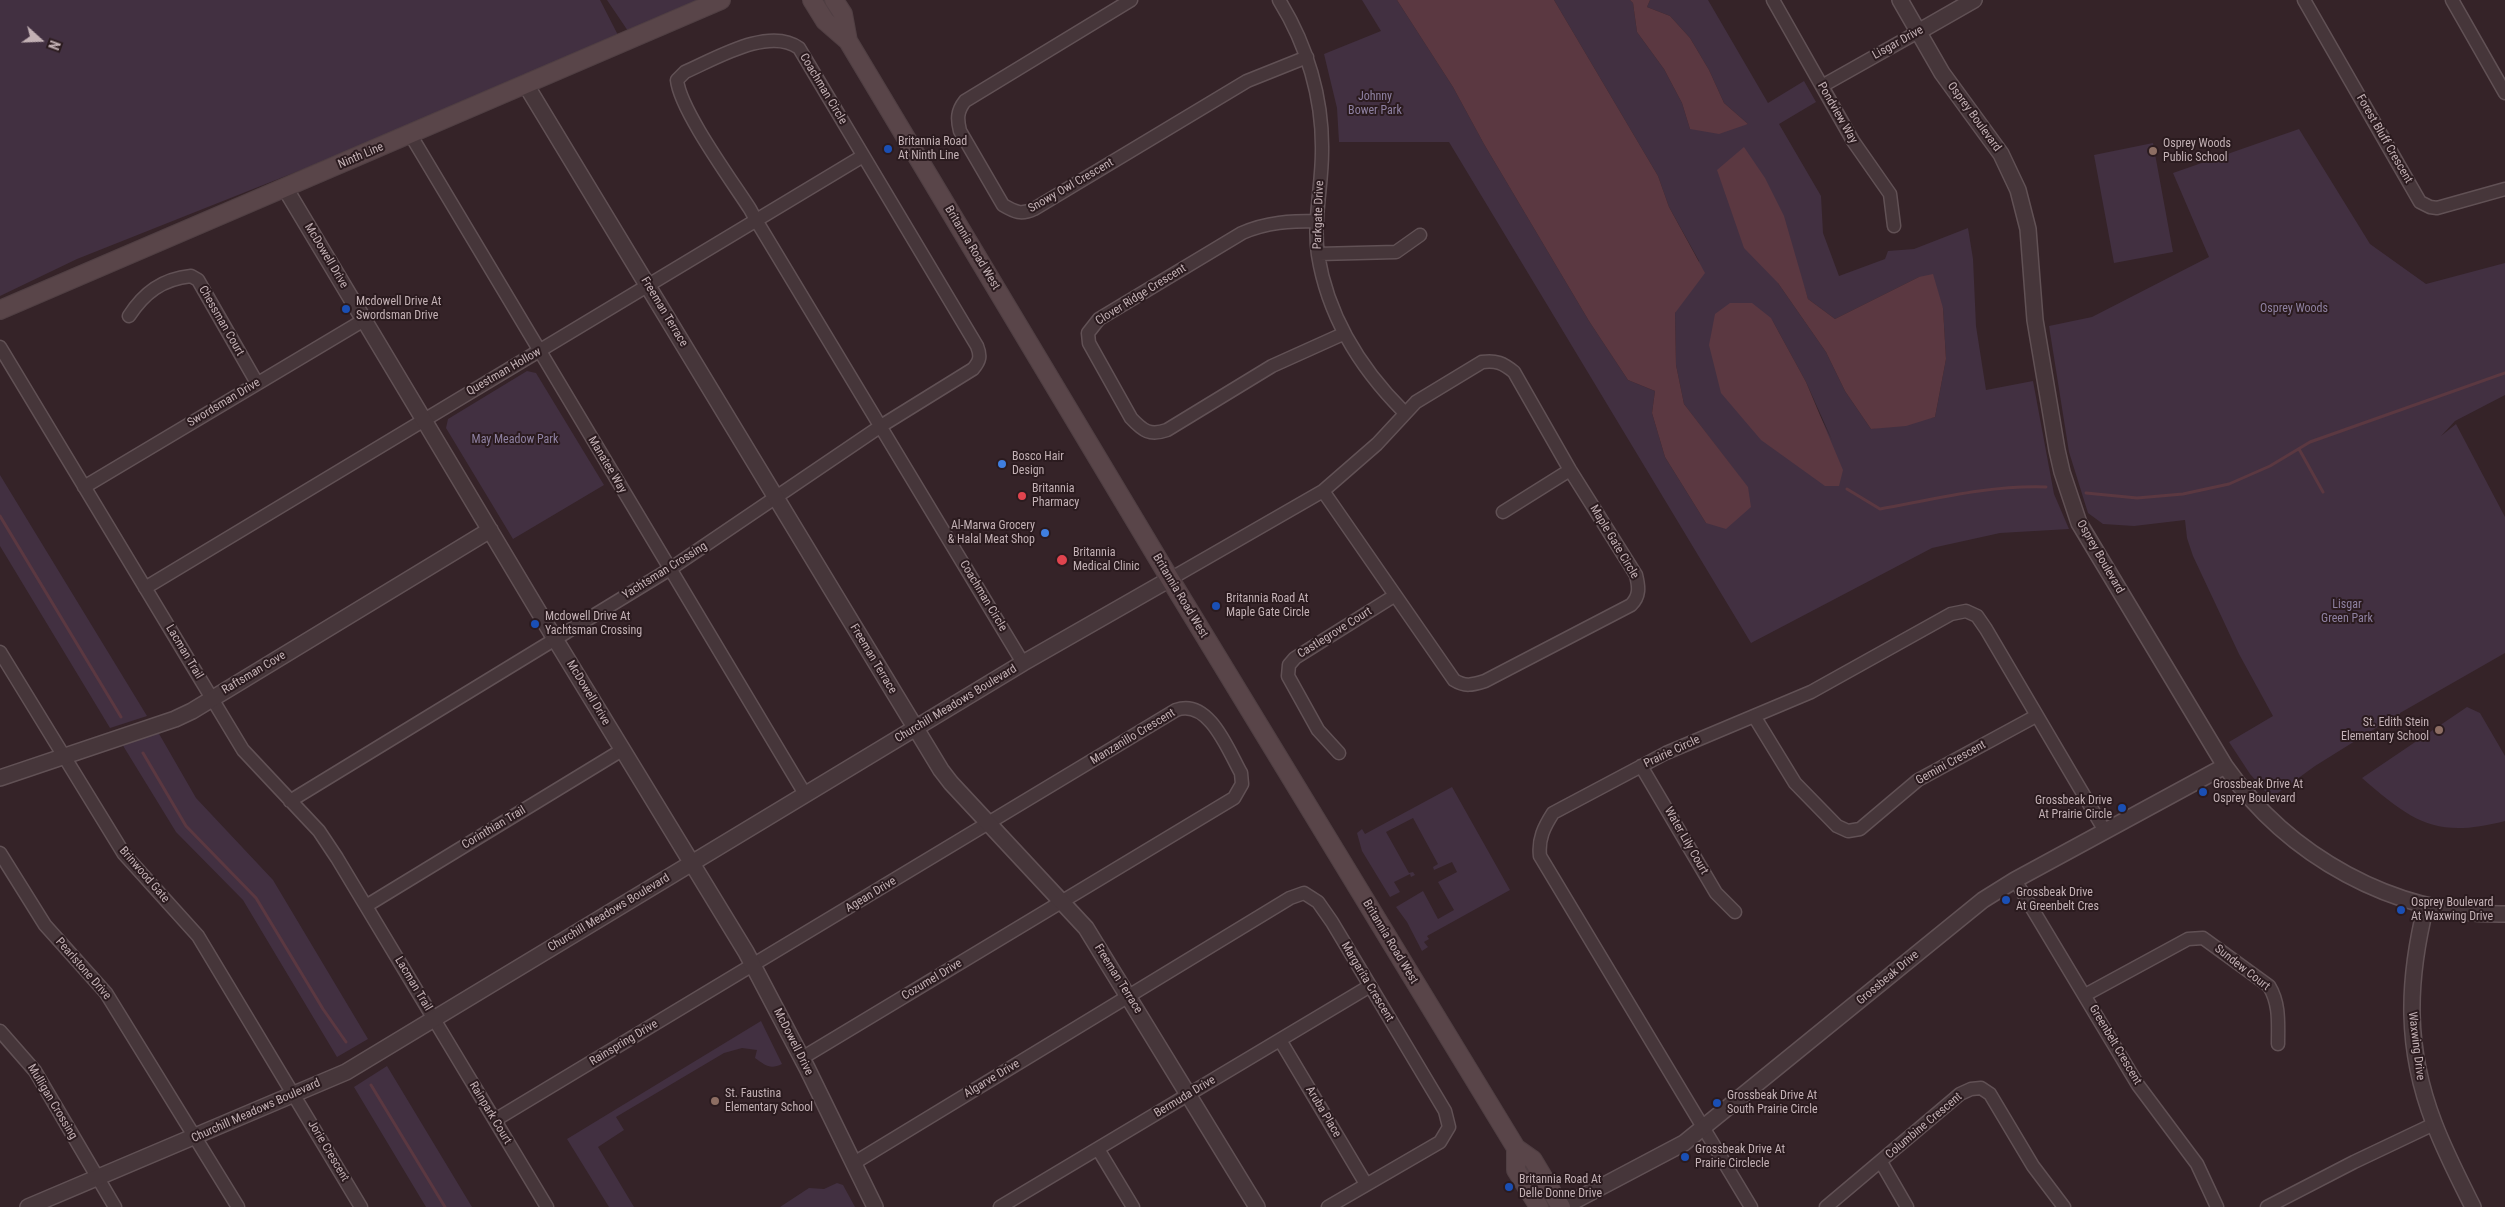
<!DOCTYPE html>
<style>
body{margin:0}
#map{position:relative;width:2505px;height:1207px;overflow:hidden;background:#352328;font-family:"Roboto Condensed",sans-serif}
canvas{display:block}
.north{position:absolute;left:15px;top:15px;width:50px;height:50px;-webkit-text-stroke:4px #2b1b1f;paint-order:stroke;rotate:110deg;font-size:14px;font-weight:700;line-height:20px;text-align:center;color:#c3b1b5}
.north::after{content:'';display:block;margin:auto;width:18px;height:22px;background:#c3b1b5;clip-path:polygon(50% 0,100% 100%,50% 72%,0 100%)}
</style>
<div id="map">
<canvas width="2505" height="1207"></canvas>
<div class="north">N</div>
</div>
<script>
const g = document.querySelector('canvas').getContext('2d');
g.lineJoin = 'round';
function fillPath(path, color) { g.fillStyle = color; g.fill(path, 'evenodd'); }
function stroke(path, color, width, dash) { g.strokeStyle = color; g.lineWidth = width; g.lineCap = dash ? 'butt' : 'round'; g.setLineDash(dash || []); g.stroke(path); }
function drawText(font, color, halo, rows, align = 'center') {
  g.font = font + ' "Roboto Condensed",sans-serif'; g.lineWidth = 4; g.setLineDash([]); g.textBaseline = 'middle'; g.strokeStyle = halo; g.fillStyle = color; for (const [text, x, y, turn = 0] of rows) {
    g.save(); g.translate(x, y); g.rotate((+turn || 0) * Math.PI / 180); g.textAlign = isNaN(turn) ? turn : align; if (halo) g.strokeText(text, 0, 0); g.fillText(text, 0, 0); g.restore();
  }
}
const green = new Path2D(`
 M0 0H600L619 37 311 166 77 259 0 296Z
 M607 0H700L628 31Z
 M1362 0H1397L1453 87 1484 144 1589 321 1628 380 1655 391 1652 413 1665 457 1706 523 1748 488 1684 404 1676 365 1675 313 1699 261 1669 207 1658 176 1554 0H1630L1633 3 1637 32 1664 69 1682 103 1690 129 1748 124 1724 103 1709 70 1690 38 1670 16 1647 7 1650 0H1708L1768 103 1804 81 1816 102 1779 124 1821 196 1823 233 1839 276 1885 259 1888 251 1914 249 1968 228 1973 259 1976 326 1986 390 2033 381 2054 494 2069 529 2000 533 1932 548 1751 643 1449 142H1339L1337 108 1324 54 1381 31ZM1797 266 1808 299 1835 319 1919 277 1943 308 1946 359 1935 417 1871 429 1845 391 1826 352 1778 283ZM1771 318 1806 382 1832 440Z
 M2299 129 2370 244 2426 284 2505 263V395L2455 421 2441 436 2456 424 2505 517V653L2400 713V719L2392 718 2315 766 2271 798 2250 774 2229 742 2273 716 2239 654 2193 556 2187 538 2185 520 2134 526 2103 524 2088 513 2069 452 2049 326 2092 317 2209 257 2173 173Z
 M2153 143 2173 252 2114 263 2094 155Z
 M527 371 536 373 604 485 513 539 446 428 448 419Z
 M0 475 147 716 110 728 0 546Z
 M2467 707 2480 713 2505 756V821C2436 839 2413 822 2362 778Z
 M158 732 196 798 273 880 368 1039 337 1057 243 900 176 832 122 744Z
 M1452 787 1510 890 1427 936 1429 939 1424 942 1428 947 1422 951 1407 922 1396 907 1423 891 1438 919 1454 910 1438 882 1457 872 1452 862 1434 870 1433 867 1438 864 1413 818 1386 832 1409 873 1413 872 1415 875 1411 877 1410 874 1394 882 1400 892 1390 897 1362 851 1357 833 1362 829 1365 834Z
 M761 1021 782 1064C770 1070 765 1065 755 1058L757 1050 742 1048 724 1053 616 1117 624 1130 598 1147 634 1207H609L567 1139Z
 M387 1066 472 1207H426L354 1087Z
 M837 1183 843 1185 855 1207H780L809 1188 824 1189Z`);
const water = new Path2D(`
 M1397 0H1554L1658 176 1669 207 1705 273 1675 313 1676 365 1684 404 1748 487 1751 507 1726 529 1706 523 1665 457 1652 413 1655 391 1628 380 1589 321 1484 144 1453 87Z
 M1630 0H1650L1647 7 1670 16 1690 38 1709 70 1724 103 1748 124 1719 134 1690 129 1682 103 1664 69 1637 32 1633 3Z
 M1744 147 1765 178 1784 216 1808 299 1835 319 1919 277 1933 274 1943 308 1946 359 1935 417 1906 426 1871 429 1845 391 1826 352 1778 283 1744 248 1717 170Z
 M1730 303H1752L1771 318 1806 382 1843 470 1839 486H1825L1761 440 1721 393 1709 345 1715 314Z`);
const stream = new Path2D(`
 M2299 449 2323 492
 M1847 489 1880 509C1935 499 1990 485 2046 487
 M2086 493 2137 498 2183 494 2229 484 2270 466 2310 442 2505 373
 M0 516 121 717
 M143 753 186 826 256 898 323 1009 346 1042
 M371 1085 445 1207`);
const minor = new Path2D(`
 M1131 0 965 101C957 111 957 119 960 131L1003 205C1015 212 1021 215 1034 209L1247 81 1307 57
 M1279 0C1307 45 1323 98 1322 152 1322 186 1313 221 1318 255 1328 317 1360 368 1404 412
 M1773 0 1853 141 1890 194 1894 226
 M2304 0 2420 202 2430 207 2437 208 2505 189
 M2452 0 2505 93
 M1822 86 1918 32
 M410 134 805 794
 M1317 221C1291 221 1267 222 1242 233L1099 319 1088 333 1089 343 1131 418C1143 431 1150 436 1167 430L1272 366 1343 334
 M1318 254 1396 252 1420 235
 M129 316C144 293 162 279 191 276L198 280 257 383
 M0 347 243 750 319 831 337 858 547 1207
 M84 487 364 320
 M1503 512 1570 470
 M1170 579 1323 491 1377 444 1416 402 1482 362C1496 360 1503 363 1514 372L1570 470 1636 575C1639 587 1640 596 1631 605L1485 681C1472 685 1465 687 1454 680L1323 491
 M145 588 863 156
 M0 652 124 854 198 936 361 1207
 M1754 716 1795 783 1837 826 1848 831 1860 829 1918 780 2036 716
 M1339 753 1318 730 1288 676 1289 665 1295 658 1394 596
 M1641 766 1716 893 1735 912
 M290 801 670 569 881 426 973 369C980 361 981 356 977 346L799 48C769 26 715 59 685 72L677 80C680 110 732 181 750 209L756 220 1023 663
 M0 853 45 925 106 993 238 1207
 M2015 880 2138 1085 2197 1164 2217 1207
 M366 906 622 750
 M2085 995 2188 939 2203 938 2269 986C2280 1004 2278 1023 2278 1044
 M0 1031 35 1071 115 1207
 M1280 1040 1366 1184
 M495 1120 1176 710C1209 698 1228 750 1241 773L1242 784 1234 798 802 1058
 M1098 1149 1133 1207
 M1881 1162 1907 1207
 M854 1163 1290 898 1304 893 1318 902 1332 922 1445 1111 1449 1127 1440 1142 1328 1207
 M1000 1207 1370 986
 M1751 1207 1540 856C1538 839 1544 827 1553 813L1666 753 1811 692 1951 614 1966 611 1977 616 1986 629 2105 831
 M1826 1207 1960 1094 1971 1089 1981 1088 1990 1094 2033 1166 2064 1207
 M2267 1207 2354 1162 2434 1124`);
const tertiary = new Path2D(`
 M1900 0 1942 73 2001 154 2018 190 2028 229 2035 320 2057 450 2062 472 2079 523 2225 766C2288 856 2394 916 2505 914
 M1918 32 1974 0
 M526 85 941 770 951 783 1086 928 1257 1207
 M285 188 555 639 746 952 807 1068 875 1207
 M0 778 175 719 192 711 490 530
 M2426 905C2407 982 2405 1048 2434 1123 2445 1152 2459 1179 2473 1207
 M28 1207 346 1072 1023 663 1170 579
 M1563 1207 1684 1143 1983 900 2015 880 2225 766`);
const secondary = new Path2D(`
 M812 0 825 21 848 41 1170 579 1516 1148 1533 1160 1561 1207
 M834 0 843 14 848 41
 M0 310 721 0
 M1516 1148V1170L1539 1207`);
const markers = [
 [888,149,5,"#1a4fb4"],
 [2153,151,5,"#8d6e63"],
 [346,309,5,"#1a4fb4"],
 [1002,464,5,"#3f7fe0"],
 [1022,496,5,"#e0444e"],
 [1045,533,5,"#3f7fe0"],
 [1062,560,6,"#e0444e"],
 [1216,606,5,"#1a4fb4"],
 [535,624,5,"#1a4fb4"],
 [2439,730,5,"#8d6e63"],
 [2203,792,5,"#1a4fb4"],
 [2122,808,5,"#1a4fb4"],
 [2006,900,5,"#1a4fb4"],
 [2401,910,5,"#1a4fb4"],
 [715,1101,5,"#8d6e63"],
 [1717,1103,5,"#1a4fb4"],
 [1685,1157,5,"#1a4fb4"],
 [1509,1187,5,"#1a4fb4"]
];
const streetNames = [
 ["Lisgar Drive",1898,43,-29],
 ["Coachman Circle",823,89,59],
 ["Pondview Way",1837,113,60],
 ["Osprey Boulevard",1974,117,54],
 ["Forest Bluff Crescent",2384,139,60],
 ["Ninth Line",361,156,-23],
 ["Snowy Owl Crescent",1071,186,-30],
 ["Parkgate Drive",1319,215,-88],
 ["Britannia Road West",972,248,59],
 ["McDowell Drive",326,256,59],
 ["Clover Ridge Crescent",1141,295,-32],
 ["Freeman Terrace",664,312,59],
 ["Chessman Court",221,321,60],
 ["Questman Hollow",504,372,-30],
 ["Swordsman Drive",224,403,-31],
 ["Manatee Way",607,465,59],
 ["Maple Gate Circle",1614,542,59],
 ["Osprey Boulevard",2100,557,60],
 ["Yachtsman Crossing",665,571,-32],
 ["Coachman Circle",983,596,59],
 ["Britannia Road West",1180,596,59],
 ["Castlegrove Court",1335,633,-32],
 ["Lacman Trail",184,652,59],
 ["Freeman Terrace",873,659,59],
 ["Raftsman Cove",254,673,-31],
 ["McDowell Drive",588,693,59],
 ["Churchill Meadows Boulevard",956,704,-31],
 ["Manzanillo Crescent",1133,737,-31],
 ["Prairie Circle",1672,752,-25],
 ["Gemini Crescent",1951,763,-29],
 ["Corinthian Trail",494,828,-31],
 ["Water Lily Court",1686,841,60],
 ["Brinwood Gate",144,875,49],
 ["Agean Drive",871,895,-31],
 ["Churchill Meadows Boulevard",609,913,-31],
 ["Britannia Road West",1390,942,59],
 ["Sundew Court",2242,968,38],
 ["Pearlstone Drive",83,969,49],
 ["Grossbeak Drive",1888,978,-40],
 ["Freeman Terrace",1118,979,58],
 ["Cozumel Drive",932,980,-31],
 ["Margarita Crescent",1367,982,59],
 ["Lacman Trail",413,984,59],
 ["McDowell Drive",793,1042,63],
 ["Rainspring Drive",624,1043,-31],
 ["Greenbelt Crescent",2115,1045,59],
 ["Waxwing Drive",2416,1046,83],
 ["Algarve Drive",992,1079,-31],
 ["Bermuda Drive",1185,1097,-31],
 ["Mulligan Crossing",52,1102,59],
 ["Churchill Meadows Boulevard",256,1111,-24],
 ["Aruba Place",1323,1112,59],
 ["Rainpark Court",490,1113,59],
 ["Columbine Crescent",1924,1126,-40],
 ["Jorie Crescent",328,1151,59]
];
const parkNames = [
 ["Johnny",1375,97],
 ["Bower Park",1375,111],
 ["Osprey Woods",2294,309],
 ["May Meadow Park",515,440],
 ["Lisgar",2347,605],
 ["Green Park",2347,619]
];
const poiNames = [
 ["Britannia Road",898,142],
 ["At Ninth Line",898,156],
 ["Osprey Woods",2163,144],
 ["Public School",2163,158],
 ["Mcdowell Drive At",356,302],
 ["Swordsman Drive",356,316],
 ["Bosco Hair",1012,457],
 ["Design",1012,471],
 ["Britannia",1032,489],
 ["Pharmacy",1032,503],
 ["Al-Marwa Grocery",1035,526,"right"],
 ["& Halal Meat Shop",1035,540,"right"],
 ["Britannia",1073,553],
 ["Medical Clinic",1073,567],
 ["Britannia Road At",1226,599],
 ["Maple Gate Circle",1226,613],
 ["Mcdowell Drive At",545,617],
 ["Yachtsman Crossing",545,631],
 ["St. Edith Stein",2429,723,"right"],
 ["Elementary School",2429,737,"right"],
 ["Grossbeak Drive At",2213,785],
 ["Osprey Boulevard",2213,799],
 ["Grossbeak Drive",2112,801,"right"],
 ["At Prairie Circle",2112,815,"right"],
 ["Grossbeak Drive",2016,893],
 ["At Greenbelt Cres",2016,907],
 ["Osprey Boulevard",2411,903],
 ["At Waxwing Drive",2411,917],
 ["St. Faustina",725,1094],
 ["Elementary School",725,1108],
 ["Grossbeak Drive At",1727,1096],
 ["South Prairie Circle",1727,1110],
 ["Grossbeak Drive At",1695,1150],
 ["Prairie Circlecle",1695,1164],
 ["Britannia Road At",1519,1180],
 ["Delle Donne Drive",1519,1194]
];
fillPath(green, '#423041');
fillPath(water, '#5b3841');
stroke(stream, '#5b3841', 3);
stroke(minor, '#615155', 15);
stroke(tertiary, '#615155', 18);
stroke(secondary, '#503f43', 20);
stroke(minor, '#46363a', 12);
stroke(tertiary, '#46363a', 15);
stroke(secondary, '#594549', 18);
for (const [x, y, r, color] of markers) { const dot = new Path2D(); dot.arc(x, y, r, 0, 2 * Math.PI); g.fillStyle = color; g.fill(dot); stroke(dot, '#2b1b1f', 2); }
drawText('12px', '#c3b1b5', '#2b1b1f', streetNames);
drawText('12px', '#8e81a1', '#2b1b1f', parkNames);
drawText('12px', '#c3b1b5', '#2b1b1f', poiNames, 'left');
</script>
